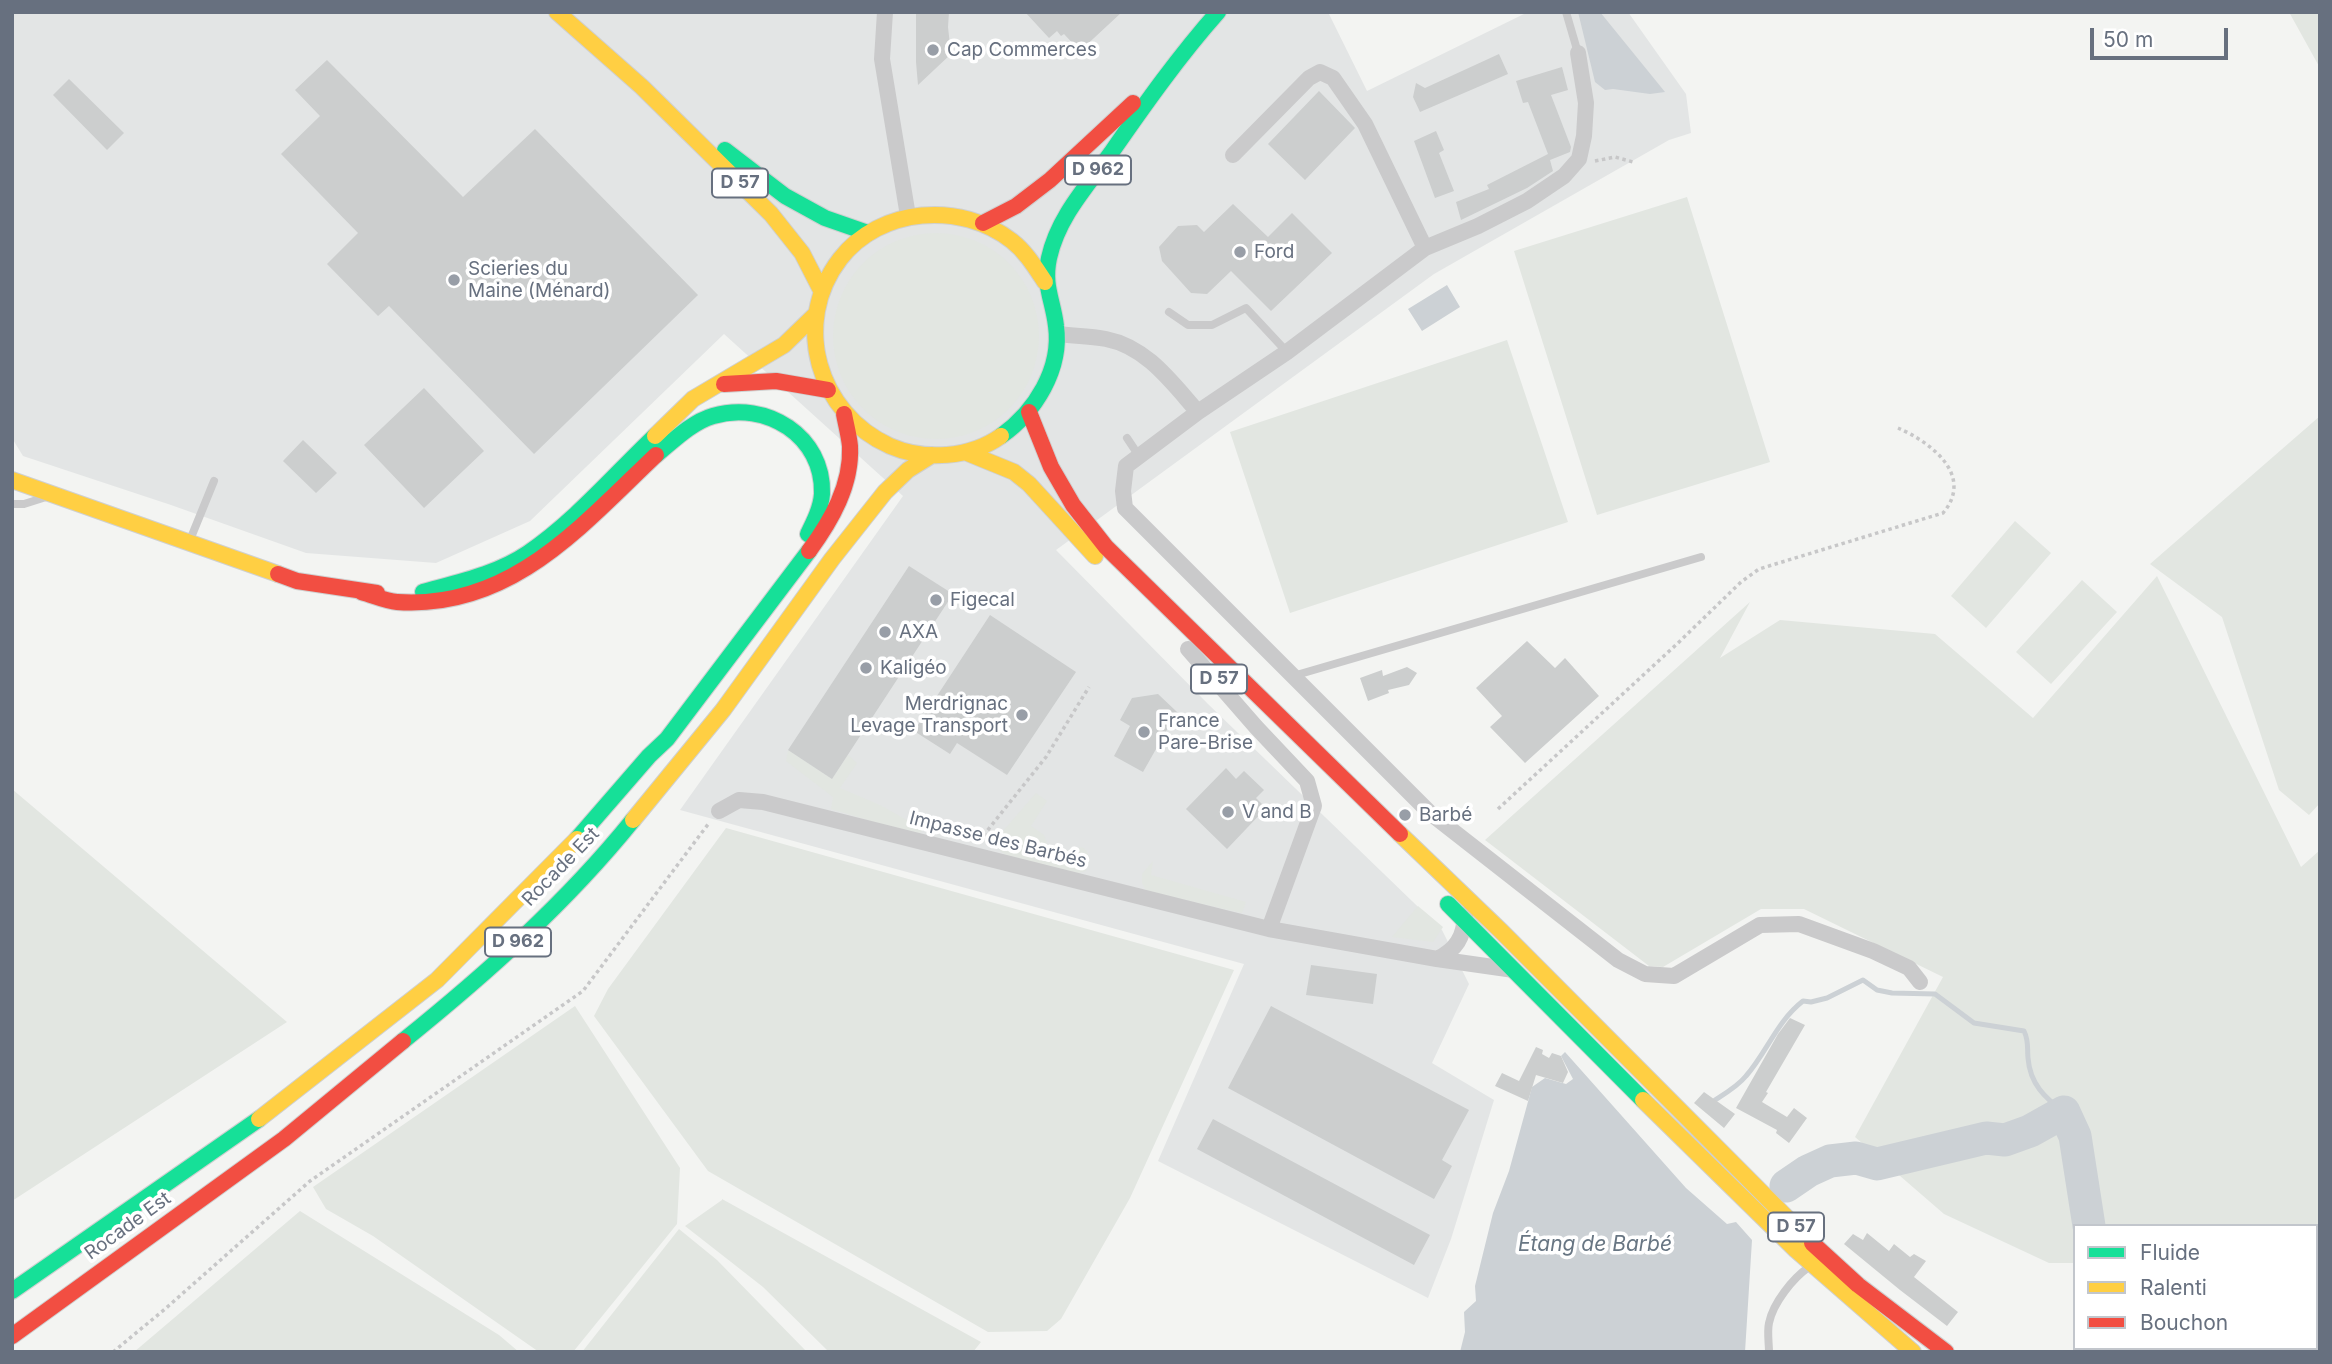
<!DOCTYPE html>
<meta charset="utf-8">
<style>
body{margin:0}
#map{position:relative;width:2332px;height:1364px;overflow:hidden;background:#f3f4f2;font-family:Inter,sans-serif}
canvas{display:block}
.frame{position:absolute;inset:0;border:14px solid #67707f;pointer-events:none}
.legend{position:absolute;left:2073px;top:1224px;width:245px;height:126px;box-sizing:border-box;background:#fff;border:2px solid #c2c6cc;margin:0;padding:9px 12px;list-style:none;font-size:21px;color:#67707f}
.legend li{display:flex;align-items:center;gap:14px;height:35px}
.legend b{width:35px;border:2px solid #c2c6cc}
.scale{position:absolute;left:2090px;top:28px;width:138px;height:32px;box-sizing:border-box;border:4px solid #67707f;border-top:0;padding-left:9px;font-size:21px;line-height:24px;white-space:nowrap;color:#67707f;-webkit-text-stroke:5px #fff;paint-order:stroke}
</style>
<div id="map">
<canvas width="2332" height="1364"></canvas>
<div class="frame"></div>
<ul class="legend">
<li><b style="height:9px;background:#16e098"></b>Fluide</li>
<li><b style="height:9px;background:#ffcf43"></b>Ralenti</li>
<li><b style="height:9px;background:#f24e42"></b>Bouchon</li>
</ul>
<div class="scale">50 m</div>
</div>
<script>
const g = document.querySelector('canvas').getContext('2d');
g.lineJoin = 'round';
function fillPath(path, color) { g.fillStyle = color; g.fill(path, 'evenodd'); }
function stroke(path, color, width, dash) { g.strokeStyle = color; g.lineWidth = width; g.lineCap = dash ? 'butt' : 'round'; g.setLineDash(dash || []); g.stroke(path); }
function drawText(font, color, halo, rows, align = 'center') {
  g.font = font + ' Inter,sans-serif'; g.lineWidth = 7; g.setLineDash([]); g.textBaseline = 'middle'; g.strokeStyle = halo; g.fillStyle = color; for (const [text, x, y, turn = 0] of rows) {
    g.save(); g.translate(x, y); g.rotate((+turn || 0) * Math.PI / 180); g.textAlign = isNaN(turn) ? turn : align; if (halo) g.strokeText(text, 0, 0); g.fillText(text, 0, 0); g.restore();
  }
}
const built = new Path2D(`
 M12 12H1328L1367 91 1528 12H1628L1686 94 1691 133 1669 140 1434 274 1056 550 1208 704 1442 930 1469 984 1432 1063 1494 1100 1451 1239 1428 1298 1158 1161 1244 964 680 810 903 496 724 334 530 521 436 563 306 553 171 505 23 456 12 438Z`);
const green = new Path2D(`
 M2289 12H2320V68Z
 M1687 197 1770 462 1597 515 1514 251Z
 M833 336a103 103 0 1 1 206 0a103 103 0 1 1-206 0Z
 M1507 340 1568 522 1290 613 1230 432Z
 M2320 416V803L2309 815 2279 790 2222 617 2150 564Z
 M2015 521 2051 553 1986 628 1951 596Z
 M2157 576 2301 867 2320 850V1269H2316V1226H2075V1263H2049L1944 1214 1855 1137 1943 977 1804 909H1761L1663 967 1649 966 1485 840 1750 602 1720 658 1780 620 1935 634 2033 718Z
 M2082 580 2117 612 2051 684 2016 652Z
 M788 750 832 779 848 755 857 763 840 788 880 805 921 828 922 831 917 835 831 809 833 797 786 761Z
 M12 789 287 1022 12 1201Z
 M1036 793 1047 801 1031 826 1044 835 1048 846 1071 851 1082 847 1087 851 1090 859 1086 871 1078 873 1006 855C999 851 995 845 997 838Z
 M726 828 1234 970 1130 1198 1061 1319 1047 1331 988 1332 708 1171 594 1016 608 989Z
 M1153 861 1151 875 1246 902 1242 913 1146 891 1142 883V874Z
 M1418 906 1443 927 1433 942 1392 937Z
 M575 1006 680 1168 677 1224 573 1352H539L373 1236 326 1209 313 1187Z
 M722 1200V1199L981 1342 973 1352H829L763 1287 685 1226Z
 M300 1211 499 1335 519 1352H134Z
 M679 1229 717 1260 807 1352H582Z`);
const water = new Path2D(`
 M1578 12H1600L1665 92 1650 94 1613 89 1605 90 1595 82Z
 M1447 285 1460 307 1422 331 1408 309Z
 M1565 1052 1686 1188 1727 1224 1736 1222 1752 1240 1745 1352H1460L1465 1332 1464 1312 1476 1301 1475 1286 1493 1213 1509 1171 1532 1087 1545 1078 1566 1084 1573 1079 1561 1056Z`);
const stream = new Path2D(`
 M1715 1100C1726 1093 1738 1086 1746 1076 1767 1052 1777 1021 1803 1001L1811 1002 1827 998 1863 980 1877 990 1892 993 1935 994 1974 1023 2024 1031C2029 1041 2027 1048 2028 1058 2030 1084 2045 1098 2064 1112`);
const river = new Path2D(`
 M1786 1186 1808 1171 1830 1161 1856 1158 1877 1164 1986 1138 2005 1140 2030 1131 2064 1112 2075 1136 2089 1226
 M2316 1280 2320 1283`);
const building = new Path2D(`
 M916 12H949L948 27 951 54 918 85 916 62Z
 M1025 12H1122L1080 51 1064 34 1061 36 1057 31 1049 38Z
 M1499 54 1508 74 1420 112 1413 97 1416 83 1425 88Z
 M327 60 463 197 535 129 698 295 534 454 389 306 378 316 327 264 358 233 281 154 320 116 295 90Z
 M1562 67 1568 90 1551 95 1571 147 1570 152 1550 160 1553 171 1527 188 1461 220 1456 202 1489 189 1487 185 1548 154 1528 102 1523 103 1516 81Z
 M69 79 124 133 107 150 53 95Z
 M1319 91 1355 128 1305 180 1268 144Z
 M1436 131 1444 150 1439 153 1454 191 1435 198 1414 141Z
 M1233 204 1268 237 1292 213 1332 253 1271 311 1231 271 1207 294 1191 293 1162 261 1159 247 1178 226 1197 225 1204 232Z
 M424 388 484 451 424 508 364 445Z
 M303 440 337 473 316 493 283 461Z
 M909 566 953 594 832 779 788 750Z
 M990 615 1076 672 1007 775 957 743 950 754 914 731Z
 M1527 641 1555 668 1565 658 1599 696 1525 763 1490 727 1502 716 1476 688Z
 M1407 667 1417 673 1409 685 1388 690 1389 693 1368 701 1360 678 1382 670 1383 676Z
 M1158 694 1177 712 1143 772 1114 756 1130 726 1120 720 1132 698Z
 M1226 768 1236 779 1244 771 1264 790 1256 798 1266 808 1227 849 1186 809Z
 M1311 965 1377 974 1373 1004 1306 995Z
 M1271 1006 1469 1110 1442 1160 1452 1166 1434 1199 1228 1088Z
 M1790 1018 1805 1025 1766 1092 1768 1093 1762 1102 1787 1117 1794 1108 1807 1118 1789 1143 1776 1133 1777 1130 1736 1108 1778 1034Z
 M1536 1047 1543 1050 1542 1054 1549 1058 1552 1053 1561 1056 1568 1072 1563 1083 1536 1075 1528 1101 1495 1086 1502 1073 1519 1081Z
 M1704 1092 1735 1114 1724 1128 1694 1103Z
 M1213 1119 1430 1235 1414 1265 1197 1149Z
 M1867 1233 1889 1251 1894 1244 1910 1257 1914 1254 1926 1261 1914 1277 1958 1312 1947 1326 1900 1290 1844 1244 1853 1234 1863 1240Z`);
const path = new Path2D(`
 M1595 161 1615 157 1633 162
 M1498 809 1678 643 1741 582 1759 569 1943 513C1975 475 1930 442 1898 428
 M979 841 1046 757 1089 687
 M113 1352 165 1309 310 1181 583 991 709 823`);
const lane = new Path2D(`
 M1566 12 1578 53
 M1169 312 1188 325H1212L1246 308 1287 352
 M1127 438 1139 456
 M12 504H24L46 497
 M190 540 214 481
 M1293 676 1701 557
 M1769 1352C1769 1343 1767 1332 1769 1323 1773 1303 1793 1278 1809 1267`);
const street = new Path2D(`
 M885 12 882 59 908 216
 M1578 53 1586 103 1584 136 1579 159 1564 176 1527 201 1478 226 1425 248 1287 352 1198 412 1126 466 1123 491 1125 508 1430 813 1618 960 1645 974 1674 976 1760 925 1799 924 1873 951 1909 968 1920 982
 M1233 155 1309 78 1320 72 1333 78 1365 124 1425 248
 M1057 334C1073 336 1090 336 1106 339 1147 347 1172 383 1198 412
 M1188 649 1256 727 1307 781 1314 806 1269 929
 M719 811 739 800 763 802 1269 929 1437 959 1514 970
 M1437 959C1456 950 1464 937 1465 915`);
const fast = new Path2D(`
 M725 150 785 196 825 218 868 233
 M1001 436C1035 412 1062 369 1056 326 1053 300 1043 286 1049 258 1058 217 1087 186 1111 153 1145 104 1179 56 1218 12
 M656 455C673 441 692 422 713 416 766 400 824 436 822 494 821 508 814 522 808 534
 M423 592C459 582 497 574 528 553 575 521 614 475 655 436
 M577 839 649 756 667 739 809 551
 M1448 904 1643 1100
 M403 1041C486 974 566 903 633 820
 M12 1291 259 1119`);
const slow = new Path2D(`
 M557 12 642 87 771 214 802 253 822 292
 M655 436 693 399 784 345 816 314
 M1001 436C970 458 925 461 890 446 818 414 791 323 840 259 880 207 961 201 1012 241 1026 252 1035 267 1045 282
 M965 452 1014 472 1029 484 1095 556
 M12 480 278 574
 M633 820 723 710 832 559 885 492 908 470 932 455
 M1400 834 1501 931 1812 1243
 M1643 1100 1796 1250 1913 1352
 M259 1119 437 980 577 839`);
const jam = new Path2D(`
 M983 223 1016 206 1050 180 1133 103
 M724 384 776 381 828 390
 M1029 412 1051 467 1073 505 1106 547 1400 834
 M809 551C831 521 852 485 850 446 849 436 846 425 844 414
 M278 574 297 581 377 593
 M361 592C373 595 385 601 397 602 511 610 582 525 656 455
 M1812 1243 1858 1285 1946 1352
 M12 1336 284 1139 403 1041`);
const markers = [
 [933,50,7,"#989ea7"],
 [1240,252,7,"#989ea7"],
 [454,280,7,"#989ea7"],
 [936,600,7,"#989ea7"],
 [885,632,7,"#989ea7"],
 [866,668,7,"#989ea7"],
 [1022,715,7,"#989ea7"],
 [1144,732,7,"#989ea7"],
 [1228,812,7,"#989ea7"],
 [1405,815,7,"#989ea7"]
];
const shields = [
 [1098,170,66],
 [740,183,56],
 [1219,679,56],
 [518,942,66],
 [1796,1227,56]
];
const shieldNames = [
 ["D 962",1098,170],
 ["D 57",740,183],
 ["D 57",1219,679],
 ["D 962",518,942],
 ["D 57",1796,1227]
];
const poiNames = [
 ["Cap Commerces",947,50],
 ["Ford",1254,252],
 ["Scieries du",468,269],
 ["Maine (Ménard)",468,291],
 ["Figecal",950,600],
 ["AXA",899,632],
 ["Kaligéo",880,668],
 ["Merdrignac",1008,704,"right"],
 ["Levage Transport",1008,726,"right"],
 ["France",1158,721],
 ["Pare-Brise",1158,743],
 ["V and B",1242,812],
 ["Barbé",1419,815]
];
const streetNames = [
 ["Impasse des Barbés",998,840,14],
 ["Rocade Est",561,867,-46],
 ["Rocade Est",128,1226,-36]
];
const waterNames = [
 ["Étang de Barbé",1595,1245]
];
fillPath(built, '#e3e5e5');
fillPath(green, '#e2e6e1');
fillPath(water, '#ccd1d5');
stroke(stream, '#ccd1d5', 5);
stroke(river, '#ccd1d5', 33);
fillPath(building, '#cccece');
stroke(fast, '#cfd0d0', 18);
stroke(slow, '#cfd0d0', 18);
stroke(jam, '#cfd0d0', 18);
stroke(path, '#c7c7c8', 3.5, [3.5, 3.5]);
stroke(lane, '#cacacb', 8);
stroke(street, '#cacacb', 16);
stroke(fast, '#16e098', 16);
stroke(slow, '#ffcf43', 16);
stroke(jam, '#f24e42', 16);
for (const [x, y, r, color] of markers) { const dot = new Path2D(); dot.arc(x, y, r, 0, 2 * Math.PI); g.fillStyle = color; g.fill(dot); stroke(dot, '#fff', 2.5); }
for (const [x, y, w] of shields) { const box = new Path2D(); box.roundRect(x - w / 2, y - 14.5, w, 29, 5); g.fillStyle = '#fff'; g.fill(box); stroke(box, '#67707f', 2); }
drawText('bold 18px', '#67707f', null, shieldNames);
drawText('19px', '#67707f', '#fff', poiNames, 'left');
drawText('19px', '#67707f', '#fff', streetNames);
drawText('italic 21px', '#687683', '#fff', waterNames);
</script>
